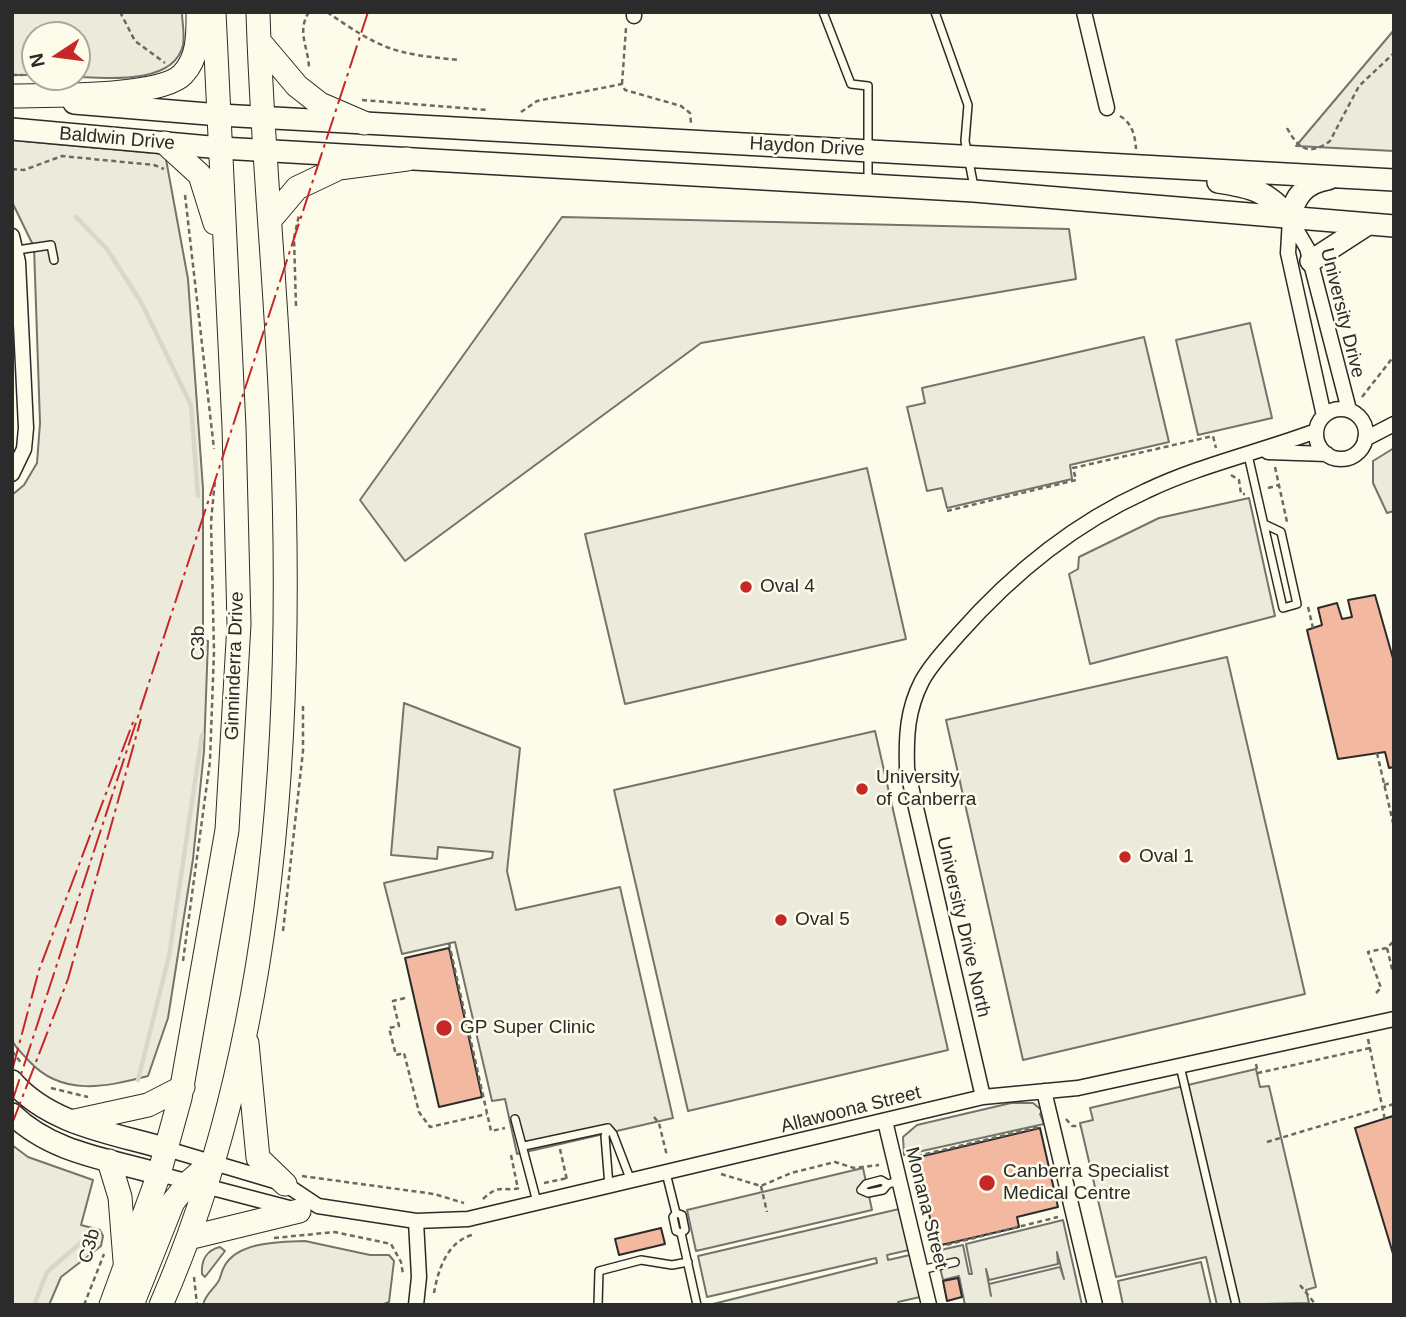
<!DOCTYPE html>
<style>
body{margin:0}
#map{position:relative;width:1406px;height:1317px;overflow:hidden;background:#fdfbea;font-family:Helvetica,sans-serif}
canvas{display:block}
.frame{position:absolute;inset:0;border:14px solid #2b2b2b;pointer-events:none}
.north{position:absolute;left:21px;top:21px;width:70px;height:70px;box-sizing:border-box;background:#fdfbea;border:2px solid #a9a89e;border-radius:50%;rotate:257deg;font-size:19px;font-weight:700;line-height:28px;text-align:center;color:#2b2b2b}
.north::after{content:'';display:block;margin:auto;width:24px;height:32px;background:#c62828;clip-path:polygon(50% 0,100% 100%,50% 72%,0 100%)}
</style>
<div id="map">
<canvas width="1406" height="1317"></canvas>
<div class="frame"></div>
<div class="north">N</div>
</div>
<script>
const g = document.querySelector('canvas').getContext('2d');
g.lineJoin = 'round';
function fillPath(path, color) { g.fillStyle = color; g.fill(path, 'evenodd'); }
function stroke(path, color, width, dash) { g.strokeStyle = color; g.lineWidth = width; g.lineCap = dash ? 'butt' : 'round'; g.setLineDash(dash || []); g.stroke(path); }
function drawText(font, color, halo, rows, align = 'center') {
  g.font = font + ' Helvetica,sans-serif'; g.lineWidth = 5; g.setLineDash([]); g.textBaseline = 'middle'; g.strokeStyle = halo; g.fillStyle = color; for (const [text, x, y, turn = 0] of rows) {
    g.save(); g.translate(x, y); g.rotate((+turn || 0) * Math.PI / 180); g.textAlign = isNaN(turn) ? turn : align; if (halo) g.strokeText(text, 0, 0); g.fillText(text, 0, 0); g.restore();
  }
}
const green = new Path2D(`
 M12 12H182C182 22 185 35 183 45 174 85 107 78 77 77V35H35V75H12Z
 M1394 30V151L1296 146Z
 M12 140 165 154 188 279 203 489V640L208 641 204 751 193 859 168 1018 148 1076C106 1087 62 1097 29 1061 23 1054 16 1049 12 1040V495L24 485 37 463 40 423 34 247 12 202Z
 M562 217 1069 229 1076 279 701 343 405 561 360 500Z
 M1394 448V511L1387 513 1373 483V461Z
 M867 468 906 639 625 704 585 534Z
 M1227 657 1305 994 1023 1060 946 720Z
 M875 731 948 1050 688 1111 614 790Z
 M1011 1103H1033L1044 1112 1040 1114 1044 1124 904 1155 903 1137 917 1125Z
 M12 1145 28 1157 93 1180 81 1225 100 1230 103 1236 101 1246 61 1277 49 1305H12Z
 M305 1241 370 1255H389L394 1261 389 1302 381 1305H203C205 1295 212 1291 218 1282 221 1278 221 1272 224 1267 237 1241 281 1242 305 1241Z
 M220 1247 225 1251 205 1277 202 1274C201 1260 207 1250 220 1247Z
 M1201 1262 1211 1305H1123L1118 1281Z`);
const parking = new Path2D(`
 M1250 323 1272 418 1198 435 1176 340Z
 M1144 337 1169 442 1070 465 1072 479 947 508 942 488 927 491 907 407 925 403 922 388Z
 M1249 498 1275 616 1090 664 1069 574 1078 569 1079 557 1159 518Z
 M404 703 520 748 507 871 516 910 620 887 673 1118 517 1154 505 1099 492 1101 455 942 402 954 384 883 492 858 493 852 438 847 437 859 391 855Z
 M1256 1069 1260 1087 1269 1086 1316 1287 1306 1290 1309 1303 1217 1305 1206 1257 1116 1277 1080 1123 1093 1120 1090 1108Z
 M863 1168 872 1210 696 1251 687 1210Z
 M899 1209 909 1250 887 1255 888 1260 910 1255 920 1297 898 1302V1305H709L877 1263 876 1258 707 1297 698 1256Z
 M1063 1220 1082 1305H965L959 1276 943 1280 936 1251 963 1245 969 1274H972L966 1244ZM1057 1252 1064 1279 1060 1267 989 1284 991 1296 986 1269 989 1280 1058 1264Z`);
const stream = new Path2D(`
 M76 217 107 249 141 302 191 405 198 496
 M138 1080 169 956 202 735
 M34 1305 47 1272 93 1232`);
const building = new Path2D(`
 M1375 595 1394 662V767L1389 768 1385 752 1338 759 1307 630 1322 625 1318 608 1337 603 1342 619 1352 617 1348 600Z
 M449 948 482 1097 439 1107 405 958Z
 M1393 1116H1394V1257L1355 1128Z
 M1040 1128 1058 1207 1017 1217 1019 1227 937 1246 915 1158Z
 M661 1228 665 1244 619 1255 615 1239Z
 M958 1278 962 1297 947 1301 943 1281Z`);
const path = new Path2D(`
 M120 12 135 41 165 63
 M309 12C296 32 309 48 309 69
 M327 12C382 50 394 54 460 60
 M12 75H23
 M622 84 626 28
 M362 100 488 110
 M521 112 537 101 622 84 625 90 681 106 690 113 691 123
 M1120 116C1132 123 1135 135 1136 149
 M1287 128C1298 148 1308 157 1330 141L1359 86 1394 53
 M12 169 24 170 62 156 154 165 164 169
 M185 195 214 449
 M296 306 294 238 299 215
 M1362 397 1394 356
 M1275 467 1287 522
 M1231 475 1239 480 1241 494H1245
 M1268 488 1279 485
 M947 511 1076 480 1073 468 1213 436 1216 448
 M1308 607 1313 628
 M1377 753 1394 827
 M1384 785 1394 782
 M283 931 303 751V705
 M449 943 491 1131 505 1128
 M1387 948 1394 977
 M183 961 210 761 214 651 211 522 215 480
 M1376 993 1381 988 1368 952 1387 948 1394 941
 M405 998 393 1001 399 1026 389 1028 396 1055 404 1053 419 1112 430 1127 487 1114
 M1368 1039 1385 1120
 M12 1051 22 1064
 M1256 1064 1258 1073 1370 1048
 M51 1088 88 1097
 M654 1117 659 1123 667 1156
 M1066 1119 1072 1126H1081
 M1267 1142 1394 1104
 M560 1149 567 1180
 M511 1155 518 1189
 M909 1158 1039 1127
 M721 1174 761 1186 791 1173 835 1162 854 1168 879 1165
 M302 1176 434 1194 464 1203
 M544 1183 568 1178
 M761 1186 767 1212
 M483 1199C500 1183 502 1192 520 1188
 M274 1238 335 1232 391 1244 401 1262 403 1274
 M930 1249 1058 1217
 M194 1277 197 1305
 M1300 1285 1316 1305
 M434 1293C438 1270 447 1242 472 1235
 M84 1305 104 1254`);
const lane = new Path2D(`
 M823 12 851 84 868 86V183
 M935 12 968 105 965 141 974 187
 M17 250 51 245 54 260
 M1248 455 1283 608 1297 604 1281 532 1264 524
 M1180 1066 1236 1305
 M515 1119 537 1202
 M608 1128 605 1136 609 1186
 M608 1128 613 1134 631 1181
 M524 1146 608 1128
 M666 1173 676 1213 673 1217 676 1231 681 1233 697 1305
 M861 1190 868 1193 883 1190 888 1184 899 1181
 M861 1190 866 1184 881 1180 888 1184
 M676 1213 682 1215 685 1230 681 1233
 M921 1270 955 1262
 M598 1305 599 1271 641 1260 672 1265 688 1262`);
const street = new Path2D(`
 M1084 12 1107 108
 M634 16V12
 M1290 219 1307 248 1349 410
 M1290 219 1288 253 1324 416
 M12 236 18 262 26 428 24 449 12 474
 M1316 434a25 25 0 1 1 50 0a25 25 0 1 1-50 0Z
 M1365 439 1394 424
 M1268 452 1327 454
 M1044 1091 1095 1305
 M983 1097 907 769C906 737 907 710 922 681 931 664 945 650 958 635 1010 576 1073 524 1146 491 1200 465 1260 452 1316 431
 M885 1121 929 1305
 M167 1149 285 1184 318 1206 416 1221 468 1219 983 1097 1078 1088 1394 1019
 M159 1174 293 1209
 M416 1305 419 1277 416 1221`);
const secondary = new Path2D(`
 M74 103 220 115 1394 180
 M12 129 221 148 974 191 1394 226
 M1218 182C1251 187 1269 191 1290 219
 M1290 219C1294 197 1304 183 1328 179
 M1311 261 1365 226
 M12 1081C50 1125 113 1133 167 1149
 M12 1114C52 1153 108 1159 159 1174`);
const primary = new Path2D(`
 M259 41 297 86 320 104 364 123
 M12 96C47 95 161 98 183 74 199 57 198 34 198 12
 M165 143 200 175 215 223
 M270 220 297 188 339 168 407 159
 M247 1043 258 1158 285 1184
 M75 1121 148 1105 183 1087
 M109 1161 120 1197 125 1261
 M188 1238 299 1211
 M111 1305 159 1174 180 1098 227 830 239 624 234 427 214 12
 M132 1305 173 1202 189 1182 212 1162
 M161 1305C278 1038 294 720 282 432 277 292 262 152 258 12`);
const power = new Path2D(`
 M12 1071 39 970 135 717
 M12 1102 368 12
 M12 1124 68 979 141 719`);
const markers = [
 [746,587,7,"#c62828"],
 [862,789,7,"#c62828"],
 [1125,857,7,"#c62828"],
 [781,920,7,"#c62828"],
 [444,1028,9,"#c62828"],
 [987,1183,9,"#c62828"]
];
const streetNames = [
 ["Baldwin Drive",117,139,5],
 ["Haydon Drive",807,147,3],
 ["University Drive",1342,313,76],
 ["C3b",199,643,-90],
 ["Ginninderra Drive",235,666,-88],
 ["University Drive North",963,927,77],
 ["Allawoona Street",851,1110,-14],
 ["Monana Street",926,1208,76],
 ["C3b",90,1246,-75]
];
const poiNames = [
 ["Oval 4",760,587],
 ["University",876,778],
 ["of Canberra",876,800],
 ["Oval 1",1139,857],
 ["Oval 5",795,920],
 ["GP Super Clinic",460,1028],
 ["Canberra Specialist",1003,1172],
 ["Medical Centre",1003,1194]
];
fillPath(green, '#ecebdb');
stroke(green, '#74746e', 2);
fillPath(parking, '#eceadb');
stroke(parking, '#74746e', 2);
stroke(stream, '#d8d7c9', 4.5);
fillPath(building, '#f2b8a0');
stroke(building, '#2b2b2b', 2);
stroke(lane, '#2b2b2b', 10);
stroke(street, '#2b2b2b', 17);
stroke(secondary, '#2b2b2b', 24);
stroke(primary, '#2b2b2b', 25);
stroke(path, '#6a6964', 2.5, [5, 3.5]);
stroke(lane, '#fdfbea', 7);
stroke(street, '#fdfbea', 14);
stroke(secondary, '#fdfbea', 21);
stroke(primary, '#fdfbea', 23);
stroke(power, '#c62828', 2, [24, 5, 3.5, 5]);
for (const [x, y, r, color] of markers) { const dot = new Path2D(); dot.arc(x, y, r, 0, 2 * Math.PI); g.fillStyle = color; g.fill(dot); stroke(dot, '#fdfbea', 2.5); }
drawText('19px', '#2b2b2b', '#fdfbea', streetNames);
drawText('19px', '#2b2b2b', '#fdfbea', poiNames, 'left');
</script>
